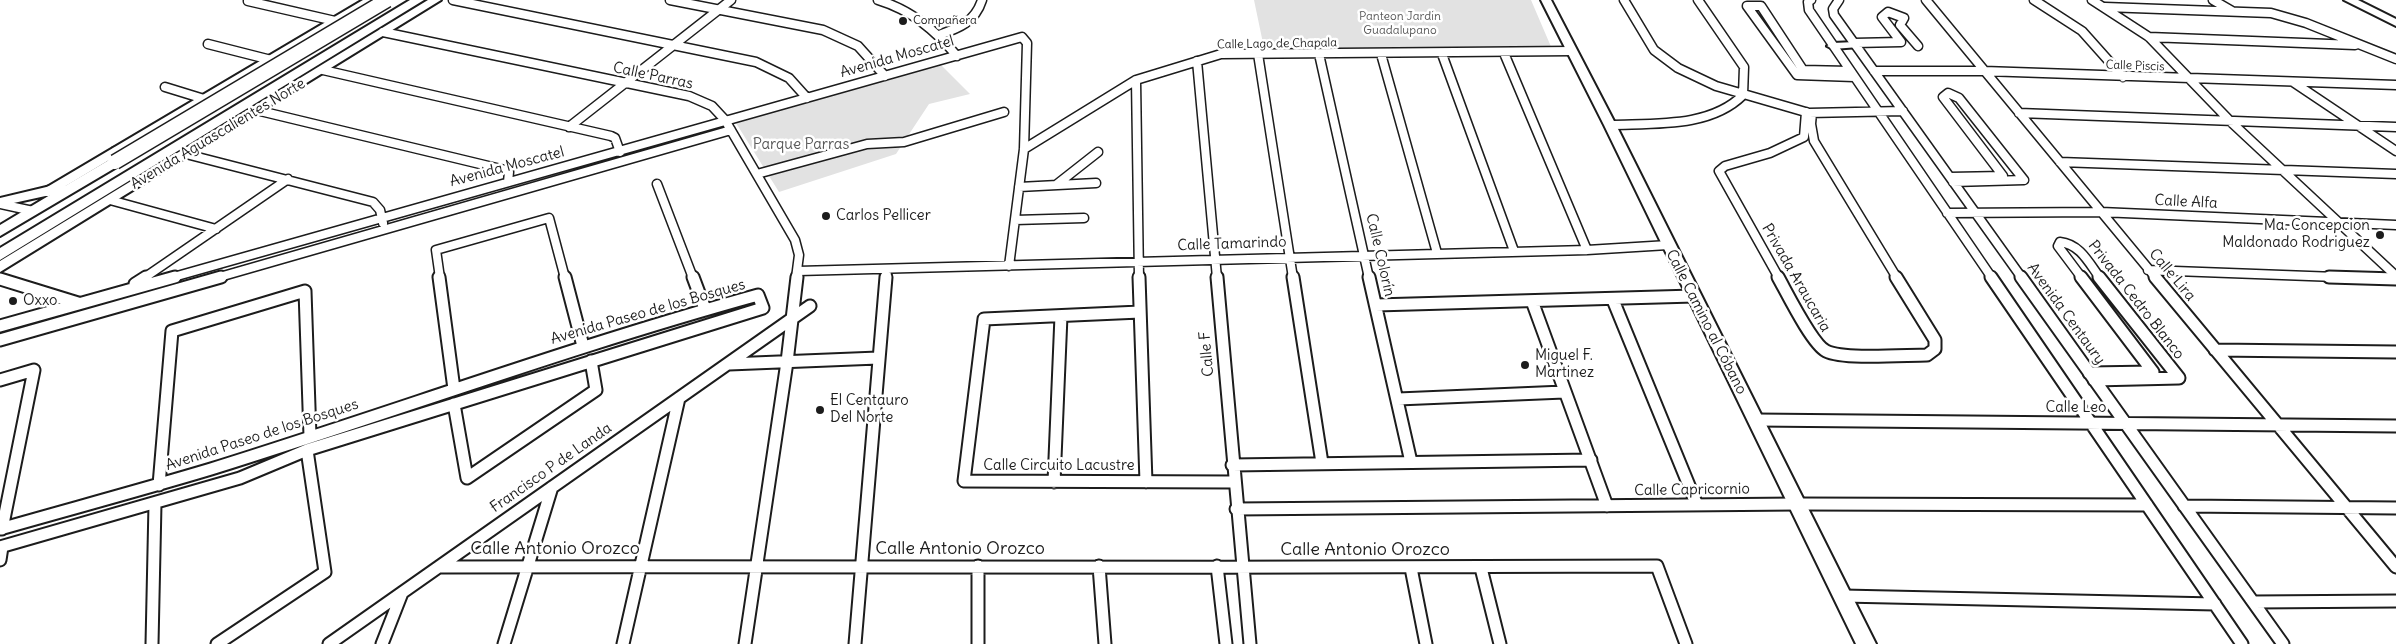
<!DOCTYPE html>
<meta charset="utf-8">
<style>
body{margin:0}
canvas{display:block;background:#fff}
</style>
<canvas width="2396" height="644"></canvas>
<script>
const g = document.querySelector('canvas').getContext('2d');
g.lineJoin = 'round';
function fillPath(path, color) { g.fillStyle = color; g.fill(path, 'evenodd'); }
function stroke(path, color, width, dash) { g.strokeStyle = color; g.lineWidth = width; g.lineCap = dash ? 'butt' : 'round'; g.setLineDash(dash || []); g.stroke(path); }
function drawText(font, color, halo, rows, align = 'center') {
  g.font = font + ' Delius,sans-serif'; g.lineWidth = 5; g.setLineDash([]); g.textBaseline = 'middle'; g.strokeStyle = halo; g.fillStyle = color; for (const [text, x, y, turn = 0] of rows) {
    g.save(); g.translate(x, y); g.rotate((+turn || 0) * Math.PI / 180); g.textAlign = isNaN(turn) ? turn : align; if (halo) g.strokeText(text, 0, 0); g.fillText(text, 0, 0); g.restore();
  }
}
const green = new Path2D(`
 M1254 0H1531L1552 49 1264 48Z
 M941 65 970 94 929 104 896 154 779 192 736 123Z`);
const streetFar1 = new Path2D(`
 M453 0 756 62 789 78 807 98
 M670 0 823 30 858 46 885 76
 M878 0C911 10 935 30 957 56
 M1624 0 1654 50 1678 68 1716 86 1809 113 1903 111
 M1811 0 1808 2 1809 10 1992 278
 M1839 0 1833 9 1834 15 2022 278
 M1926 0 2156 278
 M2034 0 2082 31 2123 77
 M2092 0 2149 37 2231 122 2396 276
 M2213 0 2232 11
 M248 1 335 21
 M2105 7 2271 13 2306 23 2396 59
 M383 32 689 96 712 106 725 120 795 240 799 255 796 278
 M939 35C959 28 975 22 982 0
 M2149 37 2355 45
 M1854 43 1901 42 1882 17 1888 12 1904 18 1900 25 1918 46
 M208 44 271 60
 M1504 53 1587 250
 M1258 54 1293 278
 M1319 54 1369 278
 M1381 54 1437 253
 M1442 54 1514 251
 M1197 61 1217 278
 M323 70 611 136 615 138 620 152
 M1850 71 1803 70 1761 6H1747L1797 75 1854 77
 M1874 71H1984L2396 85
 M1136 80 1139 278
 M2293 82 2396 151
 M165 87 204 99
 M256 110 505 170 509 172 508 182
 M1812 113 1811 124 1814 141 1897 278
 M2019 113 2396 127
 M1610 125C1654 123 1710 128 1743 95L1744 67 1698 0
 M569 127 731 0
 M1024 149 1136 80 1221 54 1572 51
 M186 154 373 202 380 210 383 223
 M2060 162 2396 174
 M757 174 867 144 904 142 1004 112
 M1950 177 2003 176 1943 97 1948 93 1959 98 2024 180 1953 182
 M657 184 693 278
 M1056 185 1098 152
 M1019 187 1096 183
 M110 200 216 229
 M0 204 33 211
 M1947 213 2101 212 2396 225
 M1015 220 1084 218
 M2148 270 2363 278
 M798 271 1587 250 1668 245
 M144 278 288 179
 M170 278 1022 37 1027 43 1024 149 1009 266
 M216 278 731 130
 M440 278 436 250 549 218 565 278
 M886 278 887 270
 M1779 278 1719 171 1725 166 1770 153 1804 137 1806 112
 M2082 278 2058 246 2060 242C2080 244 2089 263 2100 278`);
const street = new Path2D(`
 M439 277 454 389
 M565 277 583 346
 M693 277 705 309
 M1139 277 1146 482
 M1217 277 1250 644
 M1293 277 1322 463
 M1369 277 1411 462
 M1778 277C1787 293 1812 344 1826 351 1844 360 1905 355 1927 355L1935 349V340L1896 277
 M1991 277 2242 644
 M2021 277 2283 644
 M2081 277 2153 372 2089 373
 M2155 277 2396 567
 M2329 277 2396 279
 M0 279 78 303
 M135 284 146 277
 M1613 300 1697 505
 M1532 301 1607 506
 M1376 305 1694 296
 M1140 312 984 319 964 481 1234 482
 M0 326 175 277
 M0 340 221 277
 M2215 350 2396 352
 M729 364 878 358
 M0 380 34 370 2 529
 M2094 380 2179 378 2099 277
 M1398 399 1564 392
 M454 404 467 478 596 390 591 361
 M1756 420 2396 426
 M1232 465 1591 460
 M1054 482 1061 316
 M159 485 172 331 305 291 310 436
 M2184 506 2396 508
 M1236 509 1797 504 2147 505
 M0 529C70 509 141 490 211 469 394 412 573 346 758 295L763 308 307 450 240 478 0 547
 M0 560 2 547
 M978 566V644
 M1099 566 1105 644
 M1217 566 1226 644
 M439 567C845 566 1251 569 1657 566L1686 644
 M1411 568 1426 644
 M1481 568 1500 644
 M1843 596 2215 604
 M2253 602 2396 601
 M152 644 155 504
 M217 644 325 572 307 450
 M329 644 810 306
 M382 644 402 593
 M504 644 552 487
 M623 644 679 398
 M745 644 787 362 797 277
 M855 644 886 277`);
const secondary = new Path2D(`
 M363 0H376L49 196H39L37 193Z
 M428 0H441L0 272V261Z
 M1541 0H1551L1616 125 1876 644H1856L1604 125Z
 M2344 0H2358L2396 19V26Z
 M1855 42 1859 43 1861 45 1859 47 1833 49 1827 46 1833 43Z`);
const primary = new Path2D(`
 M410 0H424L0 260V248Z
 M118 147 125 151 120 165 0 236V225L50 195 0 206V198L59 184 65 186 109 160 113 148Z`);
const primaryBridge = new Path2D(`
 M115 162 387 0`);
const markers = [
 [903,21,5,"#1c1c1c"],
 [826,216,5,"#1c1c1c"],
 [2380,235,5,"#1c1c1c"],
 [13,301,5,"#1c1c1c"],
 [1525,365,5,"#1c1c1c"],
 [820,410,5,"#1c1c1c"]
];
const farParknames = [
 ["Panteon Jardin",1400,17],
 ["Guadalupano",1400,31]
];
const farPoinames = [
 ["Compañera",913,21]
];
const farStreetnames = [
 ["Calle Lago de Chapala",1277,44,-1],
 ["Calle Piscis",2135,66,2]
];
const streetNames = [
 ["Avenida Moscatel",897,57,-16],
 ["Calle Parras",653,76,12],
 ["Avenida Aguascalientes Norte",218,134,-31],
 ["Avenida Moscatel",507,167,-15],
 ["Calle Alfa",2186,202,3],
 ["Calle Tamarindo",1232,244,-2],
 ["Calle Colorín",1380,255,77],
 ["Calle Lira",2172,275,50],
 ["Privada Araucaria",1796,278,60],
 ["Privada Cedro Blanco",2136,300,52],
 ["Avenida Paseo de los Bosques",648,312,-16],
 ["Avenida Centaury",2066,314,54],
 ["Calle Camino al Cóbano",1706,322,63],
 ["Calle F",1207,354,-95],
 ["Calle Leo",2076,408],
 ["Avenida Paseo de los Bosques",262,435,-18],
 ["Calle Circuito Lacustre",1059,466],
 ["Francisco P de Landa",551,468,-35],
 ["Calle Capricornio",1692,490,-1]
];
const parkNames = [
 ["Parque Parras",801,145]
];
const poiNames = [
 ["Carlos Pellicer",836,216],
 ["Ma. Concepcion",2370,226,"right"],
 ["Maldonado Rodriguez",2370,243,"right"],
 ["Oxxo",23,301],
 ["Miguel F.",1535,356],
 ["Martinez",1535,373],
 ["El Centauro",830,401],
 ["Del Norte",830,418]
];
const nearStreetnames = [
 ["Calle Antonio Orozco",555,549],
 ["Calle Antonio Orozco",960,549],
 ["Calle Antonio Orozco",1365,550]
];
fillPath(green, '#e2e2e2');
stroke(streetFar1, '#1c1c1c', 11);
stroke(street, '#1c1c1c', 15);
stroke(secondary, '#1c1c1c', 4);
stroke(primary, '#1c1c1c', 4);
stroke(streetFar1, '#fff', 8);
stroke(street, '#fff', 11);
fillPath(secondary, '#fff');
fillPath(primary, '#fff');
stroke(primaryBridge, '#1c1c1c', 17, []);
stroke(primaryBridge, '#fff', 14);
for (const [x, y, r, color] of markers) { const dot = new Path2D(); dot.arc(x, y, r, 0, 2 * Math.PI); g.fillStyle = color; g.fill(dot); stroke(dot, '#fff', 2); }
drawText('12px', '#575757', '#fff', farParknames);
drawText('12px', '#1c1c1c', '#fff', farPoinames, 'left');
drawText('12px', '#1c1c1c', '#fff', farStreetnames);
drawText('15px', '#1c1c1c', '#fff', streetNames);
drawText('15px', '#575757', '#fff', parkNames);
drawText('15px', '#1c1c1c', '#fff', poiNames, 'left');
drawText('18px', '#1c1c1c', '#fff', nearStreetnames);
</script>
